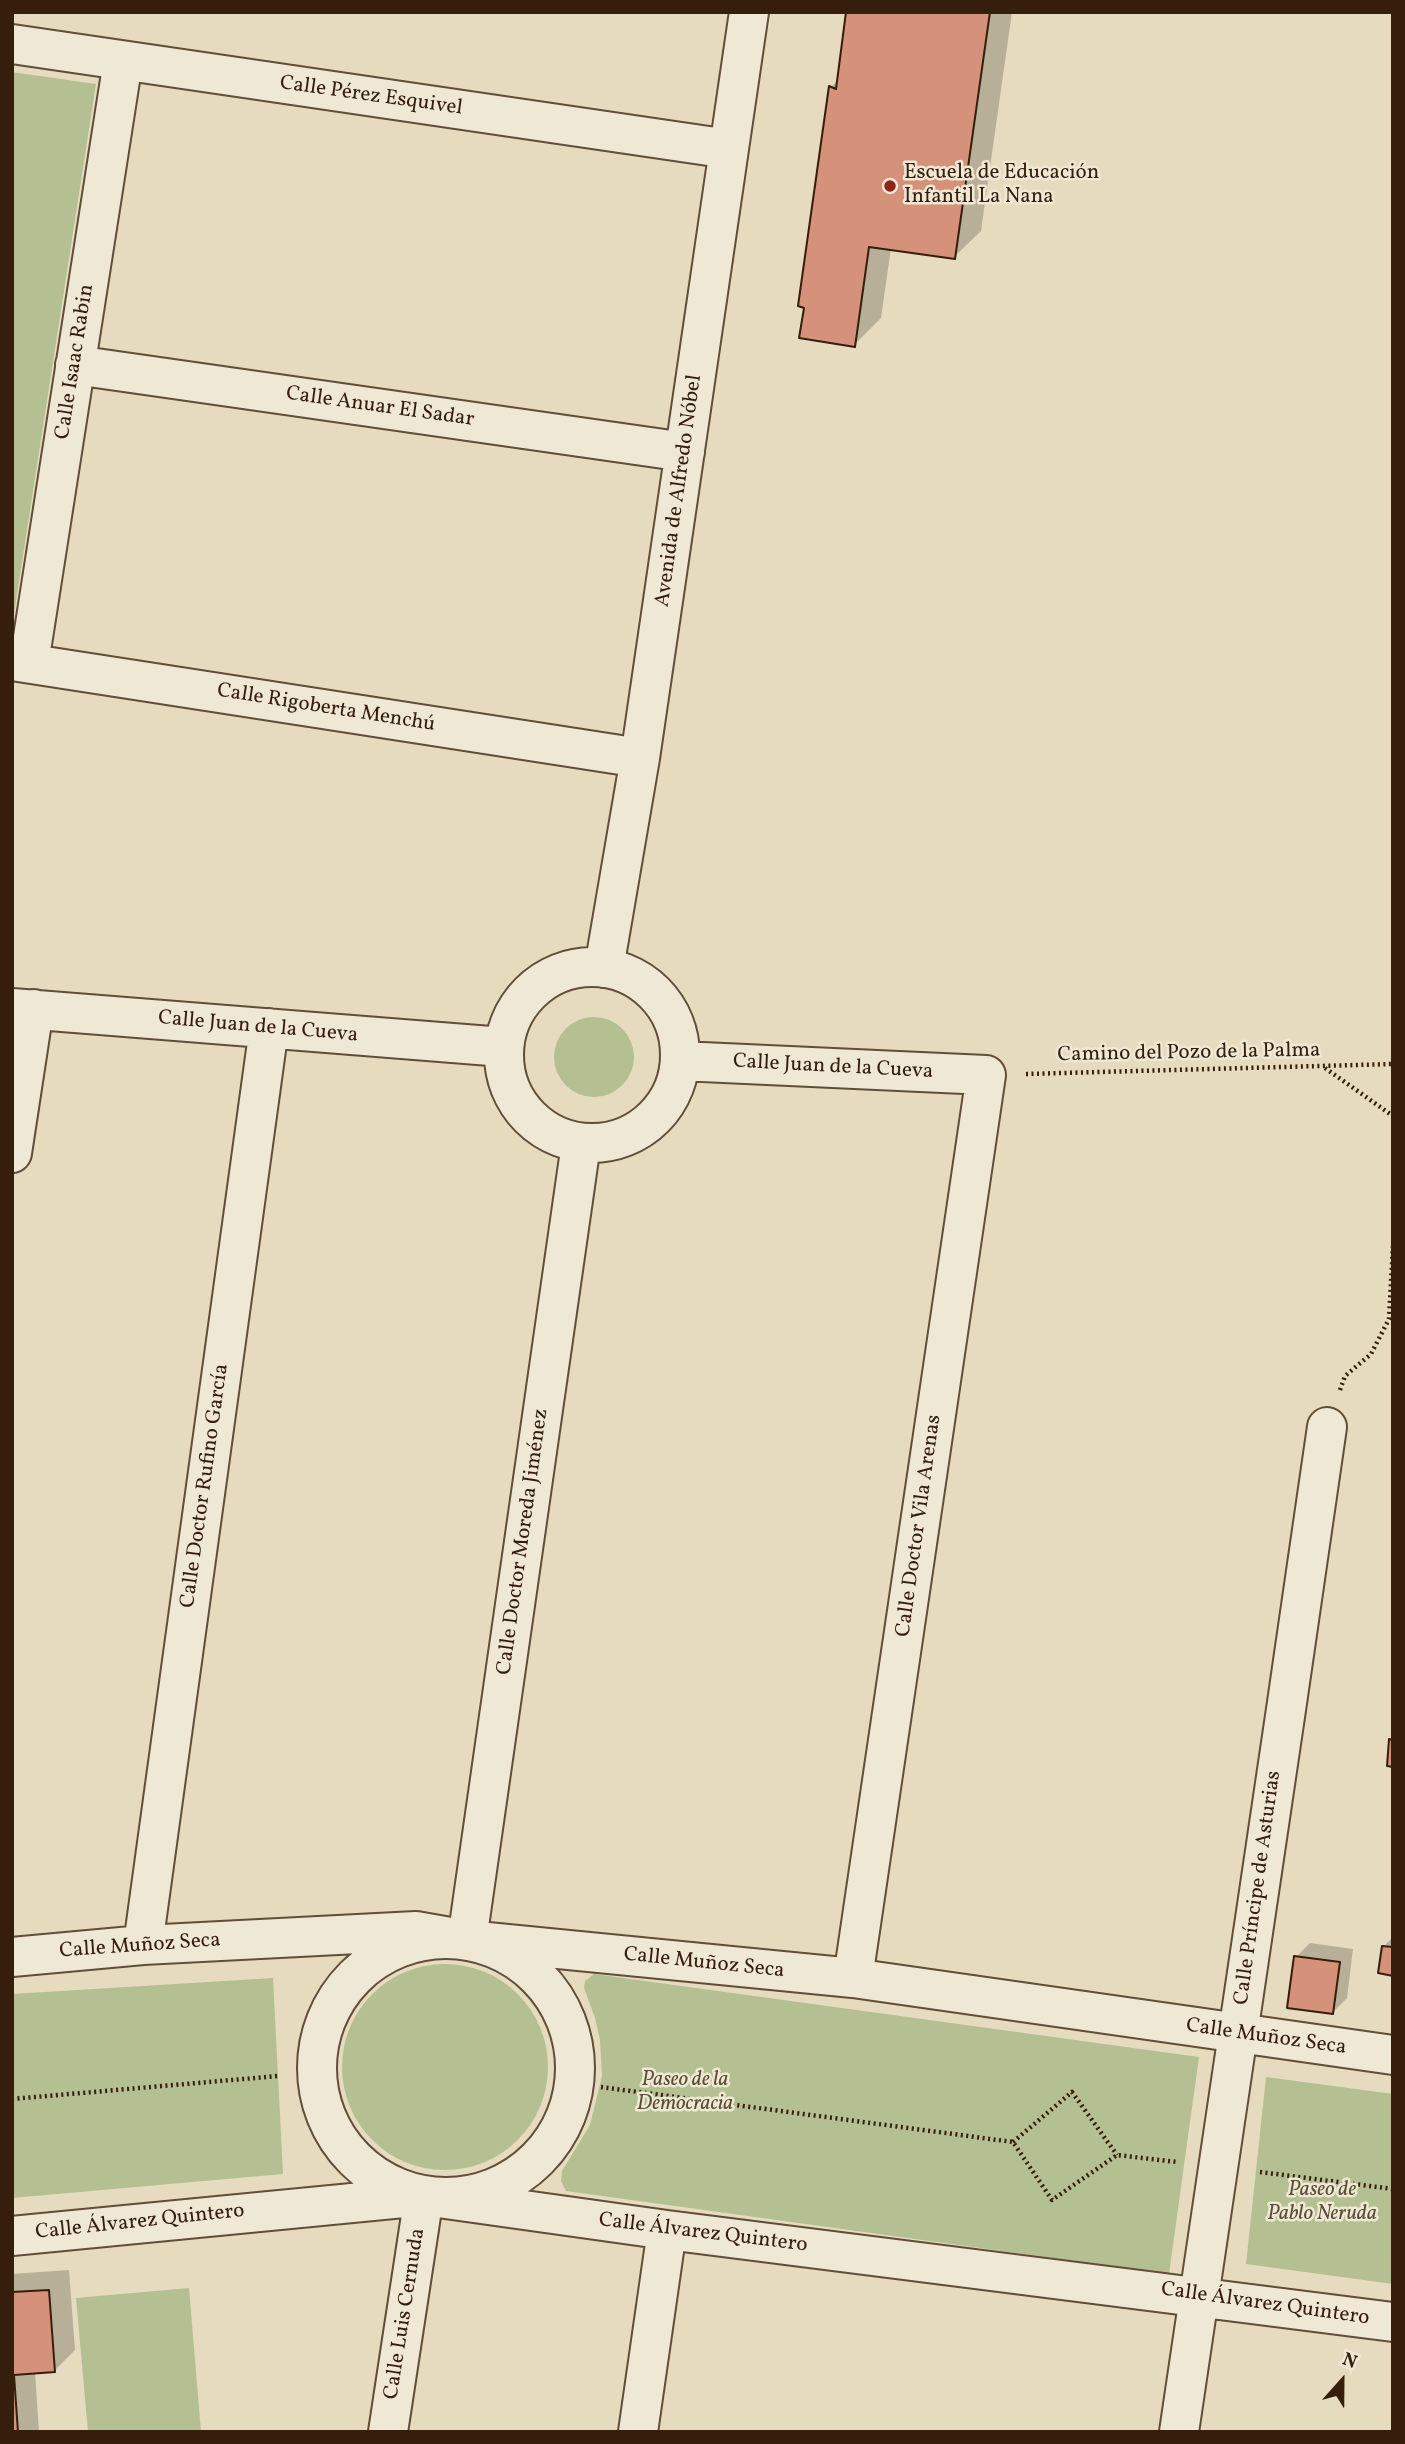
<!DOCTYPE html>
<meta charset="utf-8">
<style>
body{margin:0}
#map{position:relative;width:1405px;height:2444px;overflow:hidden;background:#e6dbbe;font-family:Vollkorn,serif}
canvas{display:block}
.frame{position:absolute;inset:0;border:14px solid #351e0c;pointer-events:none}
.north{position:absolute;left:1307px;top:2346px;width:70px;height:70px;-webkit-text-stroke:5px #efe8d5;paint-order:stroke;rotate:21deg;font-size:19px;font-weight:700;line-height:28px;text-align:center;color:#351e0c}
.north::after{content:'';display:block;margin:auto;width:24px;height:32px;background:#351e0c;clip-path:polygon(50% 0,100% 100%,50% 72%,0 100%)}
</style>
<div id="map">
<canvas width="1405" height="2444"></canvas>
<div class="frame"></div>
<div class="north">N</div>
</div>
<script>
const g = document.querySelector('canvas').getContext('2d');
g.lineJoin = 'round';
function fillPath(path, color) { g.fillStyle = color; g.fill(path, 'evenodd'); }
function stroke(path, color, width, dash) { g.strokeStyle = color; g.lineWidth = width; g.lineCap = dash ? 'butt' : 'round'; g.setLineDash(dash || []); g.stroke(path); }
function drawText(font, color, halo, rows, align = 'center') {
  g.font = font + ' Vollkorn,serif'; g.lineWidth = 5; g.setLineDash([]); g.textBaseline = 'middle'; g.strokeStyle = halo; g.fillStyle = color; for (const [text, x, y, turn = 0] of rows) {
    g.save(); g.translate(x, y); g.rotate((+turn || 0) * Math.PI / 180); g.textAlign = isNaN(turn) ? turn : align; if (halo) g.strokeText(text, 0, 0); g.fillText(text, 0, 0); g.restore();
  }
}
const green = new Path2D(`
 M12 72 96 84 12 627Z
 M554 1057a40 40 0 1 1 80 0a40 40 0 1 1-80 0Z
 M342 2067a103 103 0 1 1 206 0a103 103 0 1 1-206 0Z
 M594 1974 1199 2057 1169 2274 566 2191 561 2181 562 2171 590 2125 602 2076 600 2040 595 2018 584 1988 585 1981Z
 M273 1978 283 2174 12 2198V1994Z
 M1266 2077 1393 2094V2284L1246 2264Z
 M189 2288 201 2432H88L76 2298Z`);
const shadow = new Path2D(`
 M848 12H1012L981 231 954 257 891 248 881 318 854 345 831 87 839 79Z
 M1393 1937V1974L1383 1947Z
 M1310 1943 1353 1949 1347 1998 1333 2012 1296 1957Z
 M69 2270 75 2350 54 2371 35 2372 39 2432H12V2274Z`);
const building = new Path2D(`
 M846 12H990L955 259 869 247 855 347 799 338 804 308 798 306 829 86 836 89Z
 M1389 1739 1393 1740V1767L1387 1766Z
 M1382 1946 1393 1947V1976L1378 1973Z
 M1294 1956 1340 1962 1333 2014 1287 2008Z
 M49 2290 55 2372 14 2375 18 2432H12V2292Z`);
const path = new Path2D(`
 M1325 1068 1393 1116
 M1026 1074 1393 1064
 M1340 1390 1345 1376 1371 1354 1389 1319 1393 1246
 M601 2087 1013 2142 1052 2200 1117 2155 1177 2162
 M12 2099 278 2076
 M1013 2142 1072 2092 1117 2155
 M1260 2172 1393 2189`);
const minor = new Path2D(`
 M12 44 729 149
 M75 365 685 452
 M12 661 640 758
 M29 663 123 61
 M504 1055a88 88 0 1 1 176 0a88 88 0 1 1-176 0Z
 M604 968 640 758 749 12
 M12 1008 503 1047
 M680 1061 986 1075 853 1978
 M12 1153 34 1009
 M317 2068a129 129 0 1 1 258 0a129 129 0 1 1-258 0Z
 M467 1940 581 1144
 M143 1945 269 1028
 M12 1957 143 1945 416 1931 467 1940 853 1978 1393 2055
 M12 2236 424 2196 667 2230 1393 2322
 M388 2432 424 2196
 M638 2432 667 2230
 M1179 2432C1231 2097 1278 1762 1327 1427`);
const markers = [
 [890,186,7,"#8f2418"]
];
const streetNames = [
 ["Calle Pérez Esquivel",371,97,8],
 ["Calle Isaac Rabin",76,362,-81],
 ["Calle Anuar El Sadar",380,408,8],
 ["Avenida de Alfredo Nóbel",680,491,-82],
 ["Calle Rigoberta Menchú",326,709,9],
 ["Calle Juan de la Cueva",258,1028,5],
 ["Camino del Pozo de la Palma",1189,1054,-1],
 ["Calle Juan de la Cueva",833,1068,3],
 ["Calle Doctor Rufino García",206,1486,-82],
 ["Calle Doctor Vila Arenas",920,1526,-82],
 ["Calle Doctor Moreda Jiménez",524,1542,-82],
 ["Calle Príncipe de Asturias",1259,1888,-82],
 ["Calle Muñoz Seca",140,1947,-4],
 ["Calle Muñoz Seca",704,1964,6],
 ["Calle Muñoz Seca",1266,2038,8],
 ["Calle Álvarez Quintero",140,2223,-6],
 ["Calle Álvarez Quintero",703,2234,7],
 ["Calle Álvarez Quintero",1265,2305,8],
 ["Calle Luis Cernuda",406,2314,-81]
];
const poiNames = [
 ["Escuela de Educación",904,174],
 ["Infantil La Nana",904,198]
];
const parkNames = [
 ["Paseo de la",685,2081],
 ["Democracia",685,2105],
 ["Paseo de",1322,2191],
 ["Pablo Neruda",1322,2215]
];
fillPath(green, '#b4c092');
fillPath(shadow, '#0003');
fillPath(building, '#d5917a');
stroke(building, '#351e0c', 2);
stroke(minor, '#614d38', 42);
stroke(path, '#351e0c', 4.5, [2, 3.5]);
stroke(minor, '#efe8d5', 38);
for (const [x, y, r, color] of markers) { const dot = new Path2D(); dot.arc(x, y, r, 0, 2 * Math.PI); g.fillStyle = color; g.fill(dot); stroke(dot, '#efe8d5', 2.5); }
drawText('21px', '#351e0c', '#efe8d5', streetNames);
drawText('21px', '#351e0c', '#efe8d5', poiNames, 'left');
drawText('italic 21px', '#5b4f34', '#efe8d5', parkNames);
</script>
